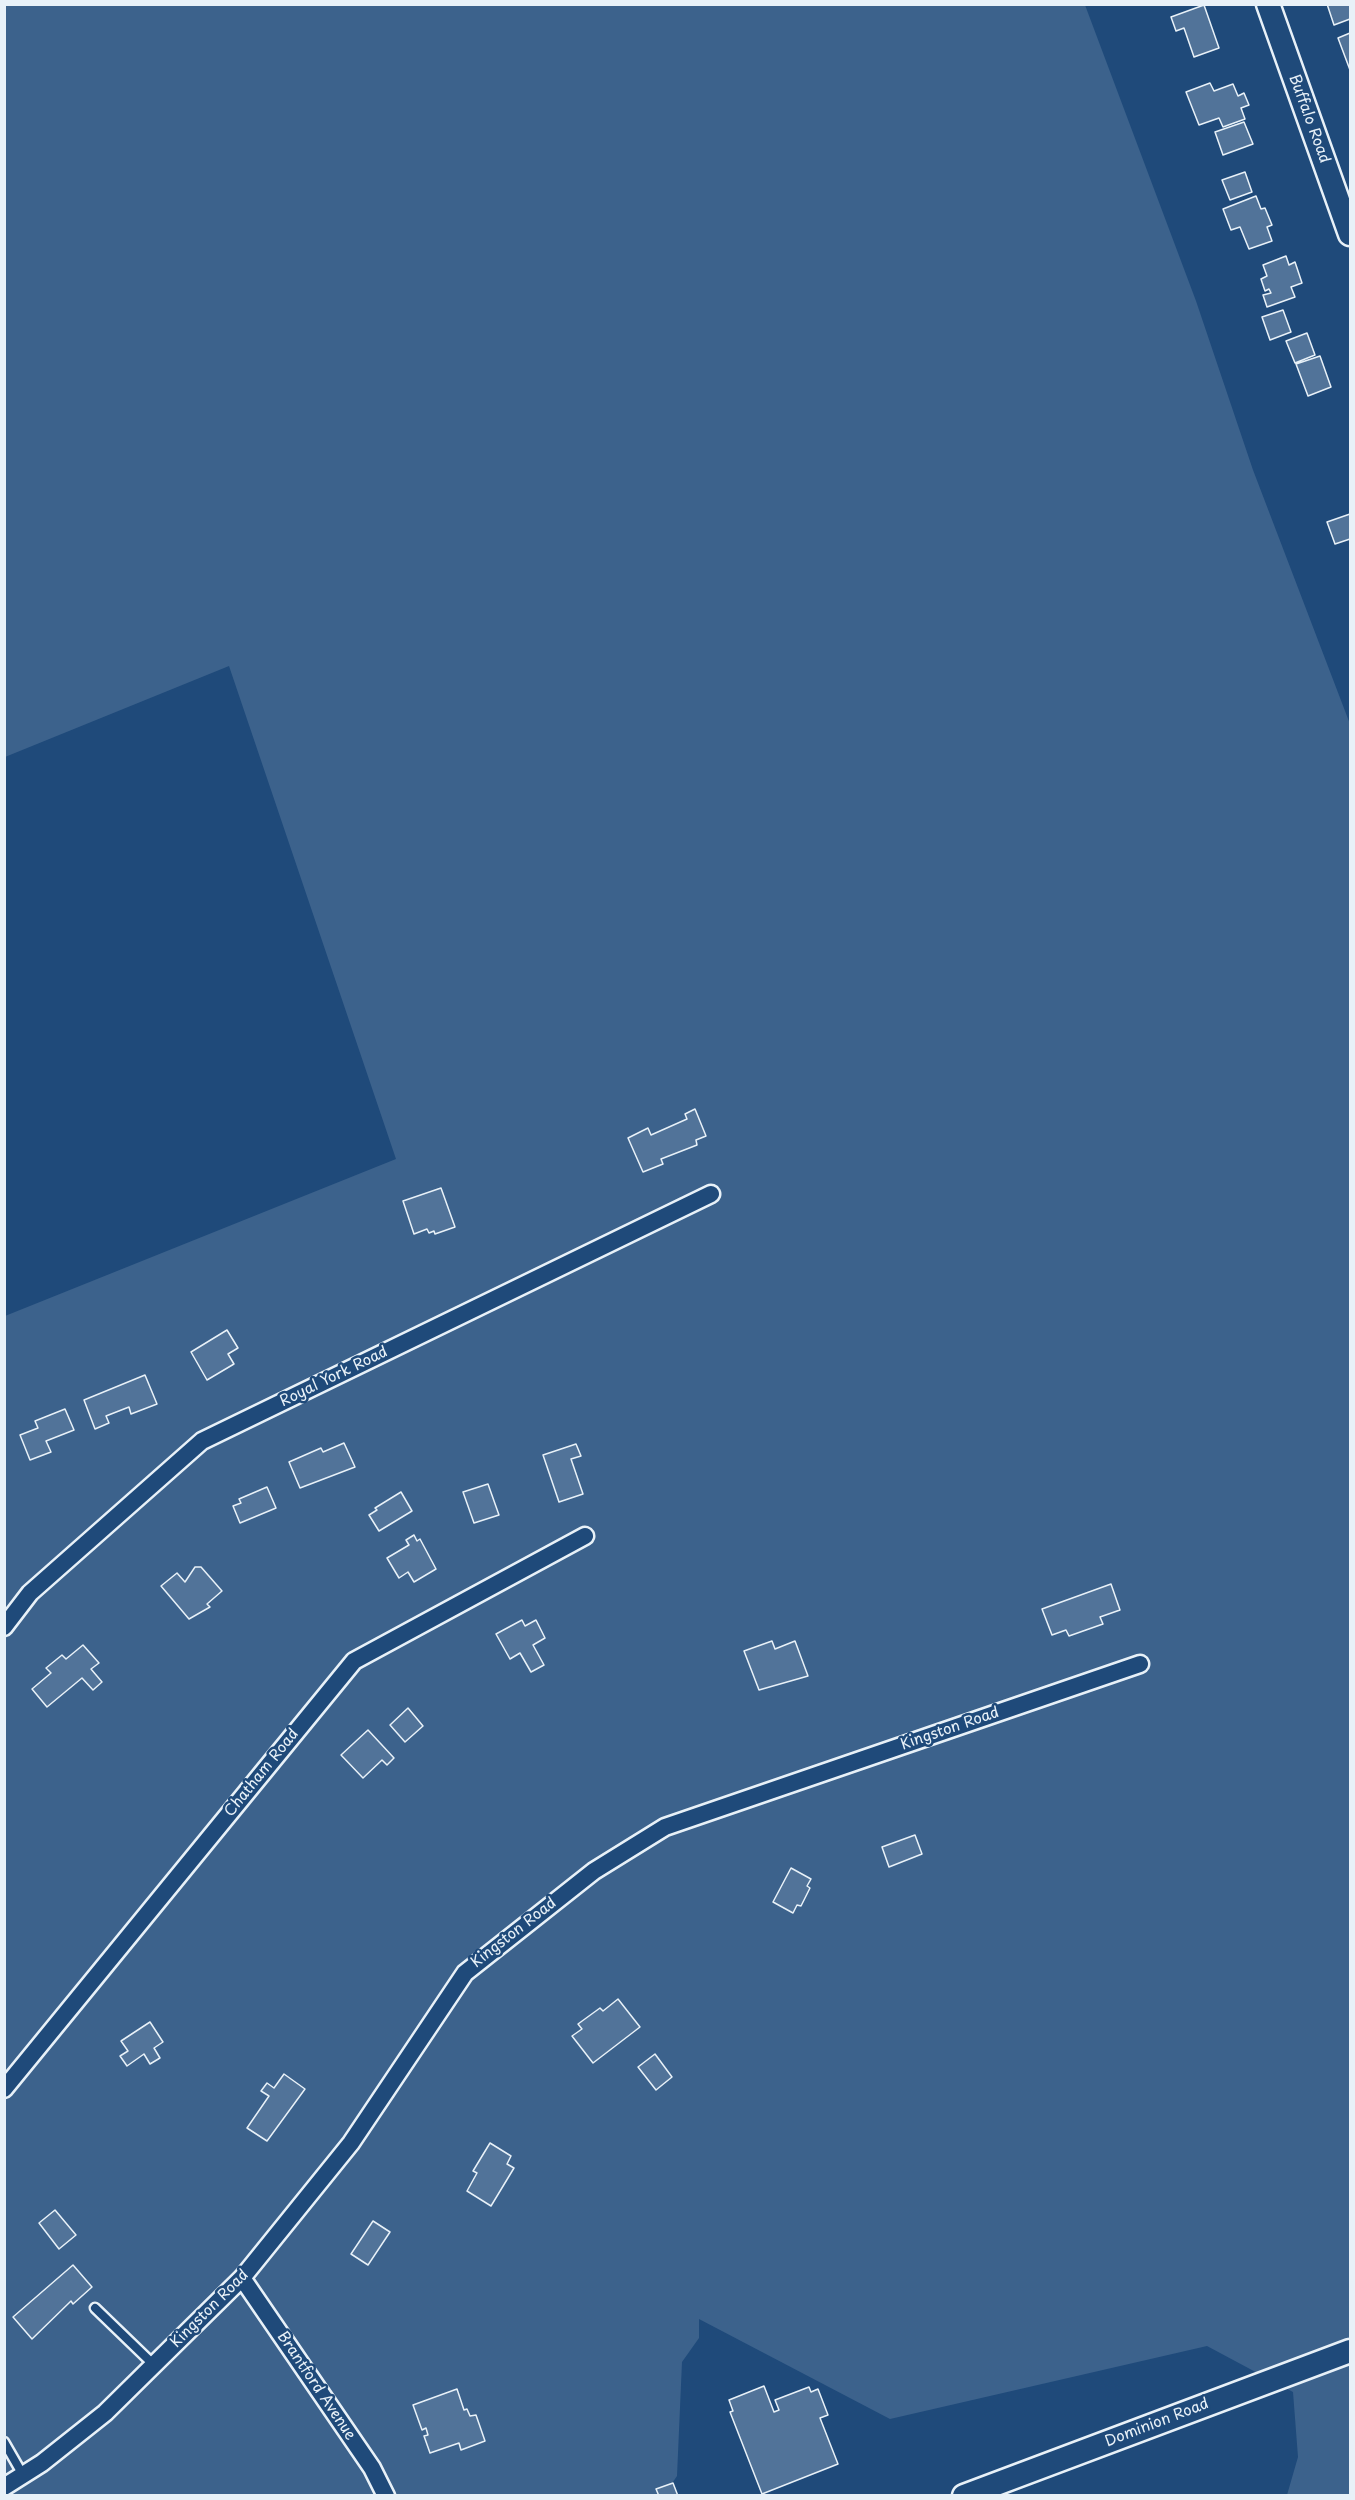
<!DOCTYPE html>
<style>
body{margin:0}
#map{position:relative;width:1355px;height:2500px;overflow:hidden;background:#1f4a7a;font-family:"Playpen Sans",sans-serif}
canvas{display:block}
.frame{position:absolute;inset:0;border:6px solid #e8f1f8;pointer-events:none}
</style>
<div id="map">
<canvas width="1355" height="2500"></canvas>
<div class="frame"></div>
</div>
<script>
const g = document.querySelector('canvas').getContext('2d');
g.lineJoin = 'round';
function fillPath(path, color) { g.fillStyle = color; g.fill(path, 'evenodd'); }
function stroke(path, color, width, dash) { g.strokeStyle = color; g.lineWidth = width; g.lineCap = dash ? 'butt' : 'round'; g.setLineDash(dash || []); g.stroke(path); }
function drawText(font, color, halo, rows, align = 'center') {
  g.font = font + ' "Playpen Sans",sans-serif'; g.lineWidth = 5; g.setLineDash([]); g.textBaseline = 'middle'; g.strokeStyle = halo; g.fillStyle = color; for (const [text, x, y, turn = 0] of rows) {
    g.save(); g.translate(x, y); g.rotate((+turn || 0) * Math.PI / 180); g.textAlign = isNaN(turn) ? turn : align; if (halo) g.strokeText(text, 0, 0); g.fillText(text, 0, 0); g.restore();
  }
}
const green = new Path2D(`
 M5 5H1085L1196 301 1253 470 1350 724V2495H1287L1298 2457 1293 2392 1207 2346 890 2419 699 2319V2338L682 2362 677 2476 664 2495H5V1316L396 1159 229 666 5 757Z`);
const building = new Path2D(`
 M1327 4H1350V19L1334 25Z
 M1204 5 1219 48 1194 57 1184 28 1176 31 1171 17Z
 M1350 33V70L1338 38Z
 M1210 83 1214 91 1233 84 1238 96 1244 93 1249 105 1241 108 1245 119 1223 127 1219 118 1199 125 1186 92Z
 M1244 122 1253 144 1223 155 1215 132Z
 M1245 172 1252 192 1230 200 1222 180Z
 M1256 196 1261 209 1265 208 1272 225 1267 227 1272 241 1249 249 1240 227 1231 230 1223 209Z
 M1286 256 1289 265 1295 262 1302 283 1291 287 1295 297 1267 307 1263 295 1271 293 1269 289 1265 291 1261 279 1267 276 1263 265Z
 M1283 310 1291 332 1270 340 1262 317Z
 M1307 333 1315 355 1295 363 1286 341Z
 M1320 356 1331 387 1308 396 1296 364Z
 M1350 514V539L1335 544 1327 522Z
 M695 1109 706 1136 696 1140 697 1145 661 1159 663 1164 643 1172 628 1138 648 1128 651 1135 687 1119 685 1114Z
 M441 1188 455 1227 435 1234 434 1231 429 1233 427 1229 414 1234 403 1201Z
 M227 1330 238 1348 228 1354 234 1364 207 1380 191 1352Z
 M145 1375 157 1404 131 1414 129 1407 106 1416 109 1423 95 1429 84 1400Z
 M65 1409 74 1430 46 1441 51 1452 30 1460 20 1435 38 1428 35 1421Z
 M344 1443 355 1467 300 1488 289 1462 321 1448 323 1452Z
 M576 1444 581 1456 571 1459 583 1494 559 1502 543 1455Z
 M488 1484 499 1515 474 1523 463 1492Z
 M267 1487 276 1508 240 1523 233 1506 241 1503 239 1499Z
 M401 1492 412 1511 379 1531 369 1515 377 1510 375 1508Z
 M414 1535 417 1541 420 1539 436 1569 414 1582 408 1572 399 1578 387 1558 409 1545 406 1540Z
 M195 1567H201L222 1591 207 1604 210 1607 189 1619 161 1586 177 1573 185 1582Z
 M1111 1584 1120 1610 1100 1617 1103 1624 1069 1636 1066 1630 1052 1635 1042 1609Z
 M522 1620 525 1626 536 1620 545 1638 533 1645 544 1665 531 1672 520 1653 510 1659 496 1634Z
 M772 1641 775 1649 795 1641 808 1676 759 1690 744 1651Z
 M83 1645 99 1663 91 1669 102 1682 93 1690 82 1678 47 1707 32 1689 51 1673 46 1668 62 1655 66 1659Z
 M408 1708 423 1726 405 1742 390 1725Z
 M368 1730 394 1758 387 1765 382 1760 363 1778 341 1755Z
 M915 1835 922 1854 889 1867 882 1847Z
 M791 1868 811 1879 807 1886 810 1888 801 1906 797 1905 793 1913 773 1902Z
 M618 1999 640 2027 593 2063 572 2036 582 2029 578 2024 600 2008 603 2011Z
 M150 2022 163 2042 154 2048 160 2058 150 2064 144 2054 127 2066 120 2056 128 2051 121 2041Z
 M655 2054 672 2077 656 2090 638 2067Z
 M284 2074 305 2089 267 2141 247 2128 269 2096 261 2091 267 2083 274 2088Z
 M490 2143 511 2156 507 2164 514 2168 491 2206 467 2191 477 2173 473 2171Z
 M55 2210 76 2235 59 2249 39 2223Z
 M373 2221 390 2232 368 2265 351 2254Z
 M73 2265 92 2287 73 2304 71 2301 32 2339 13 2317Z
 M764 2386 774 2412 779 2410 775 2400 809 2387 811 2392 818 2389 828 2415 820 2418 838 2464 762 2494 730 2412 733 2411 729 2400Z
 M457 2389 464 2410 467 2409 470 2416 476 2415 485 2441 461 2450 459 2443 430 2453 424 2436 428 2435 426 2428 422 2430 413 2405Z
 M673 2483 678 2496H659L656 2489Z`);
const lane = new Path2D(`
 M95 2308 154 2365
 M4 2442 23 2475`);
const street = new Path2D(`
 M4 1627 30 1593 202 1441 711 1194
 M4 2089 354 1661 585 1536
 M242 2278 372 2468 386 2496
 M4 2487 42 2463 105 2413 242 2278 351 2143 465 1973 594 1871 665 1827 1140 1664`);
const secondary = new Path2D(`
 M1268 4 1350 234
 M964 2496 1350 2351`);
const streetNames = [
 ["Buffalo Road",1309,119,70],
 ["Royal York Road",334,1377,-26],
 ["Kingston Road",950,1729,-19],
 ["Chatham Road",262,1773,-51],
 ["Kingston Road",514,1933,-38],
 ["Kingston Road",210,2309,-45],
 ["Brantford Avenue",316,2386,56],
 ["Dominion Road",1157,2423,-21]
];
fillPath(green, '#3c628c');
fillPath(building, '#517399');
stroke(building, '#e8f1f8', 1.5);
stroke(lane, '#e8f1f8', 13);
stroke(street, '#e8f1f8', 21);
stroke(secondary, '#e8f1f8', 27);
stroke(lane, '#1f4a7a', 8);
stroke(street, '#1f4a7a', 16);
stroke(secondary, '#1f4a7a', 22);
drawText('15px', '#e8f1f8', '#1f4a7a', streetNames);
</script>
